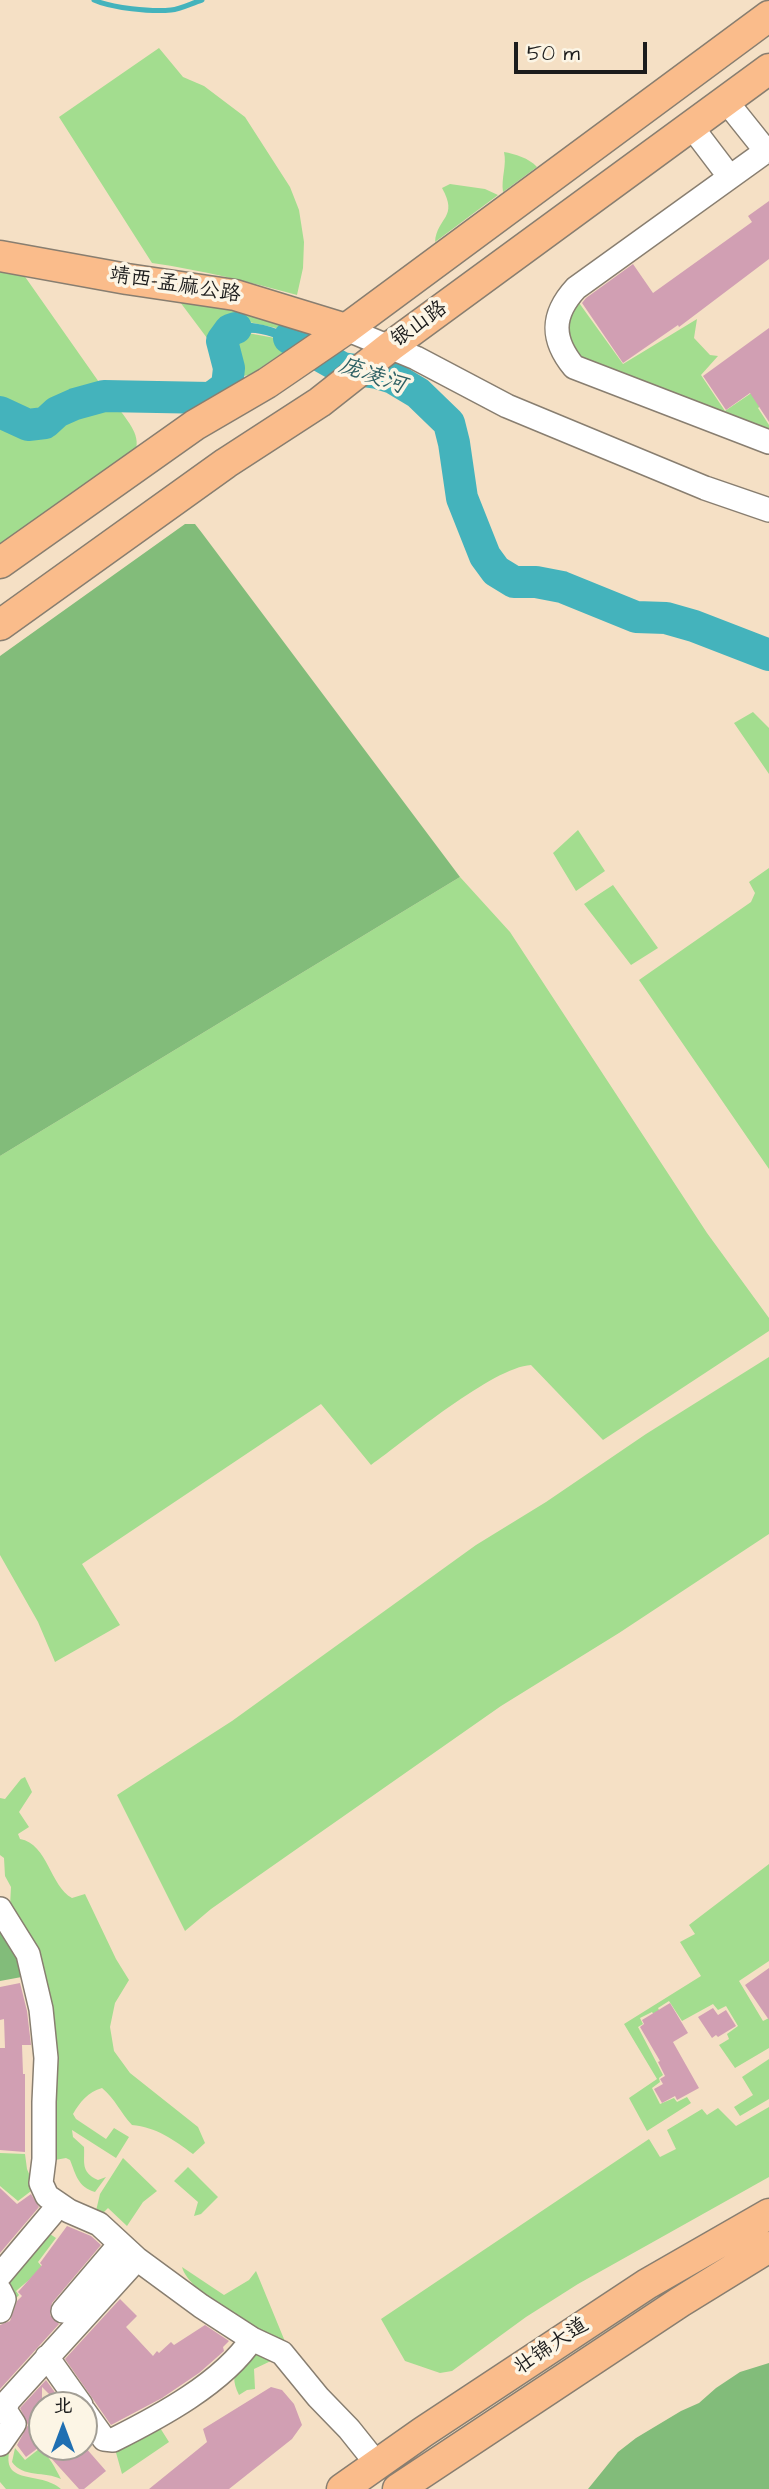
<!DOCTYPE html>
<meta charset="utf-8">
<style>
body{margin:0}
#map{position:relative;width:769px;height:2489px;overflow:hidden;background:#f5e0c5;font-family:"Architects Daughter","LXGW WenKai TC",sans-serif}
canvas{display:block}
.north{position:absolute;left:28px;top:2391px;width:70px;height:70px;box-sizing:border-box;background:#fcf5e5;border:2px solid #a29e95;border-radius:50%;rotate:0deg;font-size:19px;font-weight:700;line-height:28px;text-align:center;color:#1c1c1c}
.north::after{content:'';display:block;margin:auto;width:24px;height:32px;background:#1f6fb2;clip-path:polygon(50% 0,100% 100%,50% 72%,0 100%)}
.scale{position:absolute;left:514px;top:42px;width:133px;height:32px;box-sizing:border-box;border:4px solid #1c1c1c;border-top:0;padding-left:9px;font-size:21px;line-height:24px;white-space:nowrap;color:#1c1c1c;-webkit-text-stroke:5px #fcf5e5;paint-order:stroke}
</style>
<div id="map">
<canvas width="769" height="2489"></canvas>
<div class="north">北</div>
<div class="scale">50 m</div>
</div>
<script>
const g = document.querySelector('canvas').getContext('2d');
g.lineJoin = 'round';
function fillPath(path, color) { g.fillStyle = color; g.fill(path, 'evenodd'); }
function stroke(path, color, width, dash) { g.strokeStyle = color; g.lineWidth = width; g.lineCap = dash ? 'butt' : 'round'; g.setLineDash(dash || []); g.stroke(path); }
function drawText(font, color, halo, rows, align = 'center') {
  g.font = font + ' "Architects Daughter","LXGW WenKai TC",sans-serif'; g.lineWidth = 7; g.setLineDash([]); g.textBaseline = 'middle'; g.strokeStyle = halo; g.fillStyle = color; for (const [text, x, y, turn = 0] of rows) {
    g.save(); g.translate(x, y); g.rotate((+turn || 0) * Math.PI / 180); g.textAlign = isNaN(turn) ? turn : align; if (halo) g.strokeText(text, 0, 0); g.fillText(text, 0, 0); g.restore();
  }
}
const green = new Path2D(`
 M159 48 183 77 204 86 245 117 290 187 299 210 304 242 303 268 297 295C250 282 201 270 152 263L59 117Z
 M504 152C515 154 529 158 537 167L503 192C501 178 507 165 504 152Z
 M450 184 485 189 498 195 435 242C437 217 459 218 442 188Z
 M0 267 21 271 101 385C78 386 52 394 36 411L20 409 0 399Z
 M177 298 247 311 309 332 303 340 276 328 249 322 219 345 222 358Z
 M577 300 623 364 697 319 694 338 710 355 718 356 701 375 725 411 769 381V400L758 408 769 425V434L586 366C563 341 562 330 577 300Z
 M242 332 275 338 294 345 250 375 243 376 234 371 227 343 233 335Z
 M102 406H117C128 422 143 436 134 455L0 549V424L29 435H44L68 419Z
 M753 712 769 728V774L734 723Z
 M578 830 605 871 576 891 553 853Z
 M769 868V1169L639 980 751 902 755 893 749 882Z
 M460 877 510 932 707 1233 769 1318V1331L603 1440 531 1365C493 1367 405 1441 371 1465L321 1404 82 1564 120 1625 55 1662 38 1622 0 1555V1156Z
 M613 885 658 948 631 965 584 904Z
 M769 1357V1534L619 1633 501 1706 211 1909 185 1931 117 1795 232 1721 476 1545 546 1502 646 1434Z
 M25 1777 32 1792 19 1812 29 1827 18 1834 20 1839C48 1844 50 1886 72 1898L85 1894 116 1959 129 1980 115 2003 110 2027 114 2051 130 2073 198 2127 205 2143 193 2154C174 2140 156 2127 132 2125 120 2112 116 2100 102 2088 88 2092 80 2102 73 2114L76 2119 106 2139 114 2128 129 2137 116 2158 72 2130 73 2137 84 2147C85 2162 80 2172 98 2180L106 2177 95 2192C78 2187 76 2175 70 2160L66 2158 55 2160 51 2087 10 1906 11 1887 5 1876 4 1858 0 1855V1798L5 1799 21 1779Z
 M769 1864V1961L739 1981 763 2021 769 2018V2048L735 2068 719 2045 729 2039 727 2034 738 2026 726 2006 718 2010 713 2004 682 2021 669 2001 658 2008 661 2014 656 2018 652 2012 640 2018 643 2024 638 2027 663 2075 659 2078 660 2082 652 2088 660 2104 674 2098 677 2102 687 2097 691 2103 647 2131 629 2098 657 2079 624 2024 701 1976 680 1942 695 1934 689 1925Z
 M769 2059V2099L740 2116 734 2107 753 2095 742 2077Z
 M769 2107V2177L578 2284 526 2317 452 2371 440 2373 405 2361 381 2319 649 2139 660 2157 676 2149 667 2130 702 2109 707 2115 718 2108 736 2126Z
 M0 2153 25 2154 27 2169 35 2188 18 2201 0 2186Z
 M123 2158 157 2191 143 2202 127 2226 108 2208 100 2216 95 2215 100 2194Z
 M188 2167 218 2197 201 2214 194 2216 198 2202 174 2181Z
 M47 2232 56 2238 38 2262 43 2268 16 2291 19 2295 8 2307 0 2287Z
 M182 2267 224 2295 249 2280 256 2271 286 2344C261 2332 189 2294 182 2267Z
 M264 2347 273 2360 254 2369 255 2389 247 2390 239 2395C226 2369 242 2360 264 2347Z
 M157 2423 169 2442 122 2474 115 2449Z
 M10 2448C0 2487 40 2470 61 2489H6L0 2482V2452Z
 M15 2448 25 2460 39 2449C50 2456 55 2468 61 2479 45 2471 23 2478 12 2462Z`);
const forest = new Path2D(`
 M185 524H195L202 533 460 877 0 1156V656Z
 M0 1919 27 1976 0 1981Z
 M769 2363V2489H588L618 2452 636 2438 681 2411 699 2403 716 2388 740 2372Z`);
const water = new Path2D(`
 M239 322C261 322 283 330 303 340L294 345C273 337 243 323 227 343L234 371 222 358 218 337 228 325Z
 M101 385 117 406C98 406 81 411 65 421 58 425 50 433 42 435 27 438 13 430 0 424V399L20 409 36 411C55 392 75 387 101 385Z`);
const stream = new Path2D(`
 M94 0C111 8 152 12 171 10 181 9 192 3 202 0`);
const river = new Path2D(`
 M289 338 342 368 377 373 393 378 418 393 449 423 454 443 462 498 485 556 496 571 514 582H536L562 587 636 617 666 618 694 626 769 655
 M0 412 28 425 45 423 57 412 75 404 104 396 211 398 227 386 229 368 222 341 230 330 236 328`);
const building = new Path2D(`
 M769 201V259L679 327 678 325 623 363 582 303 586 298 633 264 653 293 752 222 748 216Z
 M769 328V422L750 393 726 410 703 376Z
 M769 1968V2020L745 1985Z
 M20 1983 27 2011 31 2045H22L23 2074H25V2152L0 2150V2048H5L4 2019 0 2020V1987Z
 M670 2003 688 2033 673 2042 699 2088 677 2100 675 2096 662 2103 654 2089 663 2084 660 2079 665 2076 658 2062 660 2061 640 2027 644 2024 642 2020Z
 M713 2008 718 2015 726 2010 736 2026 718 2037 716 2035 712 2038 698 2017Z
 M0 2188 17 2204 31 2194 39 2207 0 2253Z
 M67 2226 91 2236 101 2245 52 2303 50 2315 59 2324 0 2389V2325L10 2321 17 2301 22 2296 18 2292 42 2265 40 2263Z
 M120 2299 137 2316 126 2327 153 2356 157 2351 159 2353 171 2342 174 2345 205 2325 229 2341 223 2347 224 2351 199 2373 162 2398 111 2425 65 2359Z
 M46 2380 64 2405H60L42 2387V2445L26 2457 17 2445 28 2425 20 2408Z
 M271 2387 282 2390 294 2404 302 2425 292 2439 229 2489H149L207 2442 203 2429Z
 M41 2447H85L106 2471 84 2489H79Z`);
const minor = new Path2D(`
 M726 101 766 151
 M691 126 729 176
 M769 149 576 288C551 315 551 339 574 367L769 442
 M346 329 416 358 507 406 705 488 769 510
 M0 1909 28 1954 41 2009 46 2058 44 2102V2159L41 2183 47 2196 69 2211 99 2224 137 2259 201 2306 252 2339 282 2353 318 2397 349 2429 377 2464
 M0 2275 59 2205
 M0 2291 4 2299 0 2311
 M63 2311 120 2244
 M47 2357 81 2405
 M84 2411 104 2439 113 2440C159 2417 223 2383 252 2339
 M0 2444 14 2424 5 2410 8 2401 137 2259`);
const major = new Path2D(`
 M0 256 127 279 235 295 346 329
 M0 563 195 425 267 383 346 329 769 16
 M0 625 226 463 320 402 391 346 769 69
 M342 2489 423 2432 647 2284 769 2214
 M398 2489 680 2302 769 2247`);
const streetNames = [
 ["靖西-孟麻公路",175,286,9],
 ["银山路",420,325,-36],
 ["壮锦大道",552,2347,-34]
];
const waterNames = [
 ["庞凌河",372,377,19]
];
fillPath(green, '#a3dd8f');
fillPath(forest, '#82bc7a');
fillPath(water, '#44b3bc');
stroke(stream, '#44b3bc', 5);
stroke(river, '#44b3bc', 32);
fillPath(building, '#d19fb3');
stroke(minor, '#887e70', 26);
stroke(major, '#887e70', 33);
stroke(minor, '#fff', 23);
stroke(major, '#fabc8b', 30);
drawText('21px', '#1c1c1c', '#fcf5e5', streetNames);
drawText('italic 23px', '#2e6064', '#fcf5e5', waterNames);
</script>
